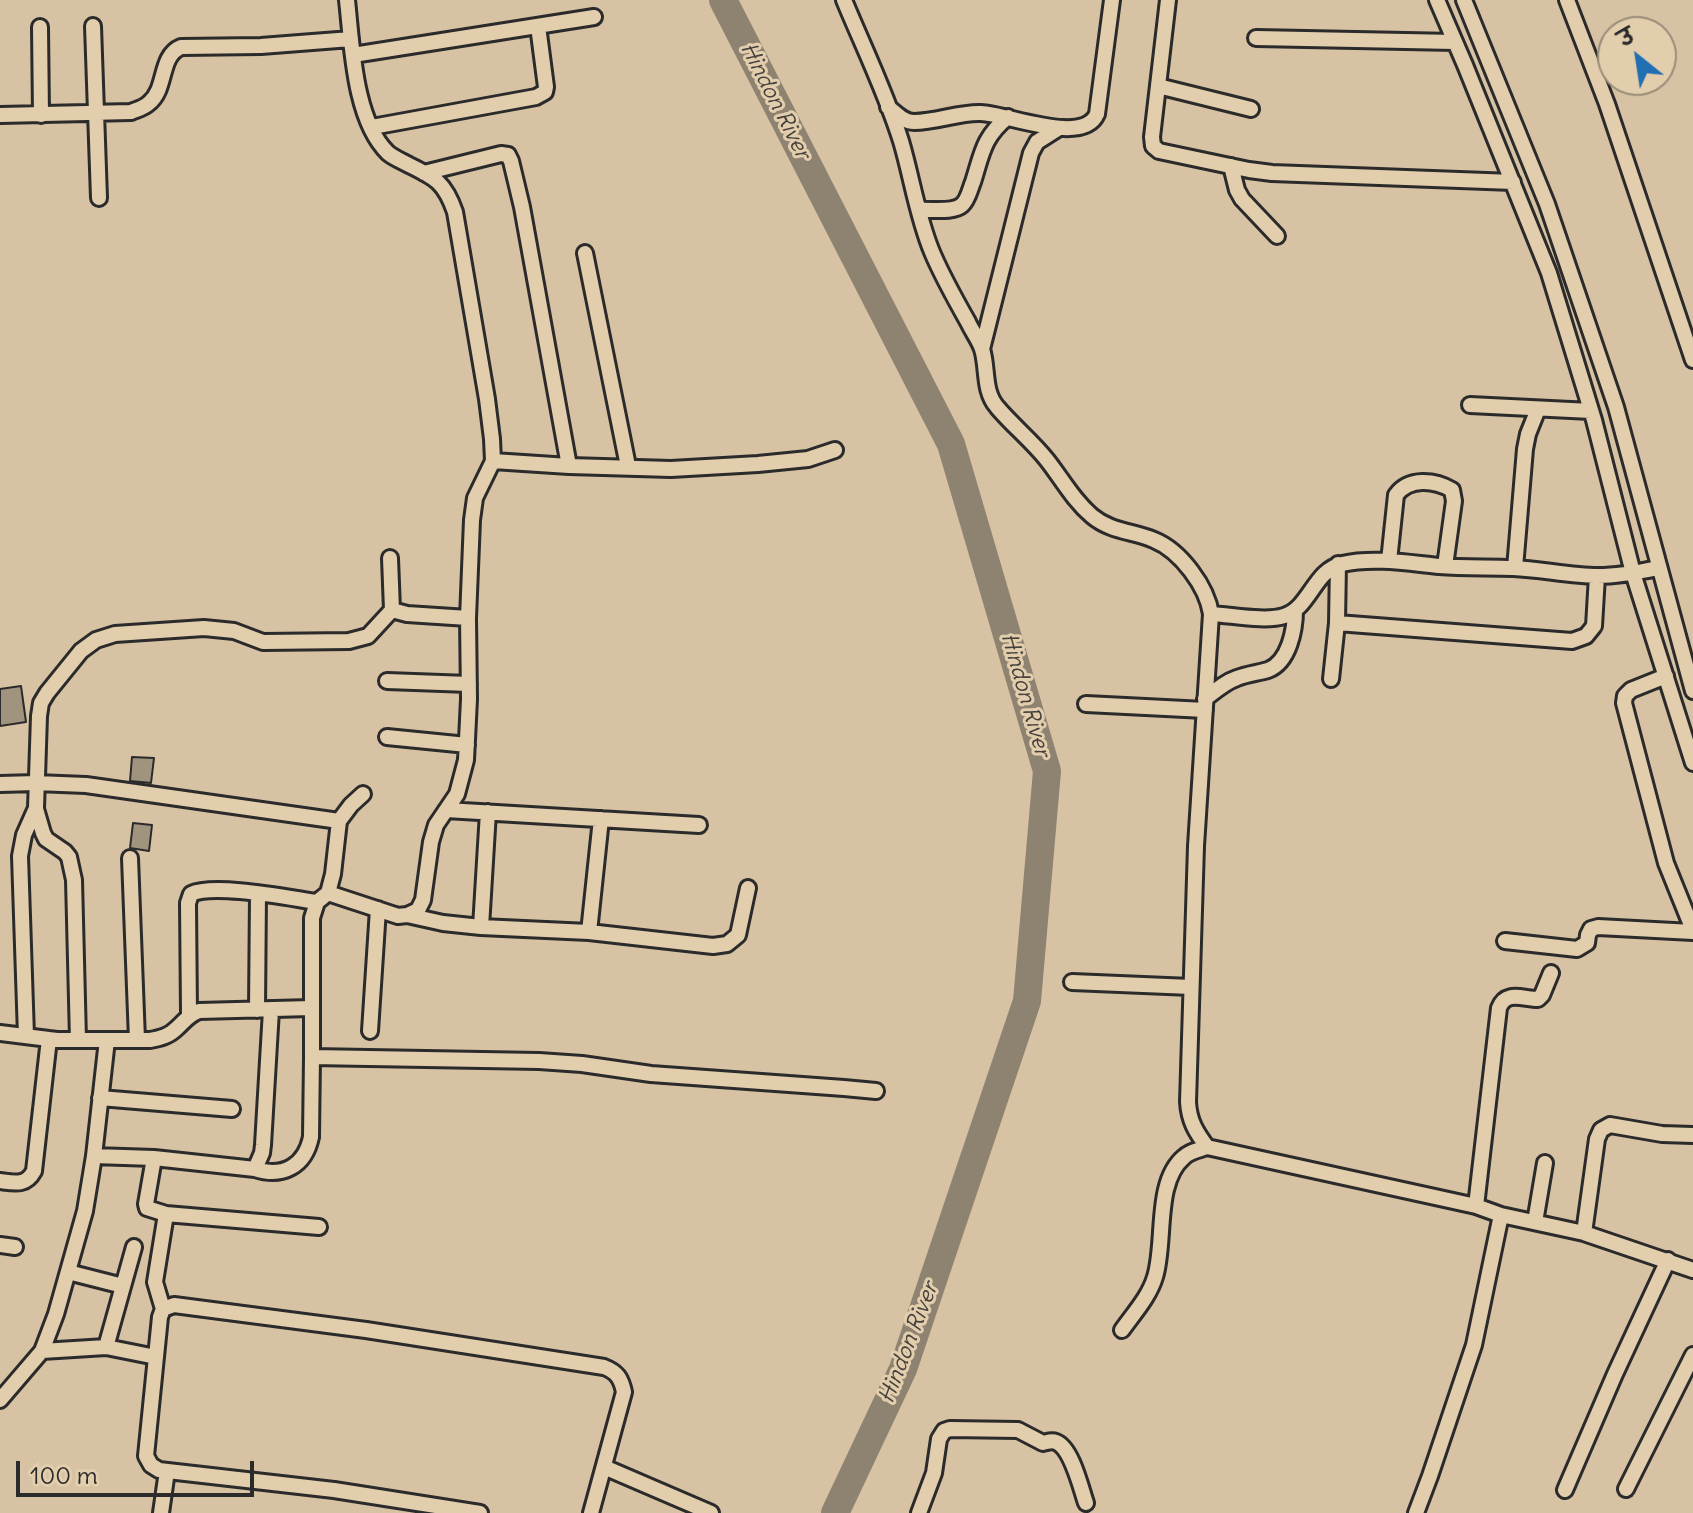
<!DOCTYPE html>
<meta charset="utf-8">
<style>
body{margin:0}
#map{position:relative;width:1693px;height:1513px;overflow:hidden;background:#d7c3a4;font-family:Delius,"Playpen Sans Deva",sans-serif}
canvas{display:block}
.north{position:absolute;left:1597px;top:16px;width:80px;height:80px;box-sizing:border-box;background:#e2cdac;border:2px solid #998c78;border-radius:50%;rotate:330deg;font-size:22px;font-weight:700;line-height:32px;text-align:center;color:#2b2b2b}
.north::after{content:'';display:block;margin:auto;width:28px;height:36px;background:#1f6fb2;clip-path:polygon(50% 0,100% 100%,50% 72%,0 100%)}
.scale{position:absolute;left:16px;top:1461px;width:238px;height:36px;box-sizing:border-box;border:4px solid #2b2b2b;border-top:0;padding-left:10px;font-size:24px;line-height:28px;white-space:nowrap;color:#2b2b2b;-webkit-text-stroke:6px #e2cdac;paint-order:stroke}
</style>
<div id="map">
<canvas width="1693" height="1513"></canvas>
<div class="north">उ</div>
<div class="scale">100 m</div>
</div>
<script>
const g = document.querySelector('canvas').getContext('2d');
g.lineJoin = 'round';
function stroke(path, color, width, dash) { g.strokeStyle = color; g.lineWidth = width; g.lineCap = dash ? 'butt' : 'round'; g.setLineDash(dash || []); g.stroke(path); }
function fillPath(path, color) { g.fillStyle = color; g.fill(path, 'evenodd'); }
function drawText(font, color, halo, rows, align = 'center') {
  g.font = font + ' Delius,sans-serif'; g.lineWidth = 6; g.setLineDash([]); g.textBaseline = 'middle'; g.strokeStyle = halo; g.fillStyle = color; for (const [text, x, y, turn = 0] of rows) {
    g.save(); g.translate(x, y); g.rotate((+turn || 0) * Math.PI / 180); g.textAlign = isNaN(turn) ? turn : align; if (halo) g.strokeText(text, 0, 0); g.fillText(text, 0, 0); g.restore();
  }
}
const river = new Path2D(`
 M723 0 951 444 1047 771 1027 1001 903 1369 835 1513`);
const building = new Path2D(`
 M21 686 26 722 0 726V689Z
 M132 757 154 758 151 783 130 781Z
 M133 823 152 825 149 851 130 848Z`);
const minor = new Path2D(`
 M844 0C863 46 886 93 901 141 912 178 917 216 932 252 942 276 955 299 968 322 972 331 979 340 982 349 988 368 983 391 997 407 1012 425 1032 441 1047 460 1062 479 1073 500 1092 516 1111 532 1133 531 1154 540 1181 551 1207 587 1211 614L1196 846 1188 1102C1189 1121 1196 1132 1207 1147
 M1168 0 1152 137 1153 146 1159 151 1249 170 1272 173 1513 182
 M1437 0 1465 65 1549 273 1594 420 1633 573 1693 763
 M1464 0 1547 204 1616 407 1693 691
 M1567 0 1607 104 1693 360
 M93 26 99 198
 M40 27 41 115
 M1256 38 1455 42
 M353 55 594 17
 M1158 86 1251 109
 M888 107C896 113 903 122 914 122 937 122 959 112 981 113 1008 114 1083 146 1097 114L1112 0
 M0 115 131 112C138 109 144 108 149 103 167 89 159 56 181 47L261 46 351 39
 M372 127 536 97 545 92 546 87 538 26
 M1231 166 1237 190 1242 199 1277 236
 M424 173 501 154 508 155 511 161 522 207 569 466
 M919 210C931 209 953 213 962 205 968 200 970 189 973 182 982 154 983 137 1008 117
 M585 253 628 466
 M982 349 1031 153 1037 142 1059 128
 M1470 405 1591 411
 M493 461 569 466 671 469 758 464 808 459 835 450
 M390 558 392 610 407 614 468 618
 M1389 561 1396 495C1409 477 1435 480 1452 490L1454 501 1445 566
 M1515 568 1525 449 1528 434 1538 409
 M1211 614C1232 615 1265 622 1284 616 1310 608 1314 570 1342 564 1373 557 1408 563 1439 566 1464 568 1488 567 1513 568 1541 569 1570 576 1598 576 1618 576 1639 572 1658 568
 M1337 623 1572 641 1586 636 1594 626 1597 576
 M1666 676 1631 690 1625 696 1624 703 1666 863 1693 930
 M1331 679 1337 623 1338 564
 M387 681 469 684
 M1205 699C1215 691 1225 682 1237 678 1247 674 1258 673 1268 670 1289 662 1295 630 1295 610
 M1086 704 1205 710
 M387 737 467 745
 M0 784 36 783 86 785 339 821
 M36 809 43 833 46 839 65 852 69 857 74 880 78 1040
 M446 810 699 825
 M130 858 137 1040
 M328 893 398 916 407 915 418 910 423 900 431 842 436 825 457 794 466 760 469 699 468 618 472 520 475 498 493 461 492 439 487 399 455 212C445 183 436 178 409 165 402 161 394 158 388 153 354 120 352 45 347 0
 M407 915 443 923 481 927 589 932 713 946 727 944 738 935 748 888
 M481 927 488 812
 M589 932 601 819
 M1505 941 1577 949 1587 943 1588 935 1591 929 1598 927 1693 932
 M1072 982 1191 987
 M257 1010 258 894
 M189 1014 188 903 191 894C214 883 289 898 317 902
 M370 1031 378 909
 M0 1033 57 1040H150C161 1038 169 1036 177 1028 185 1021 188 1015 199 1011L311 1008
 M26 1036 20 856 24 835 36 808 39 716 41 703 47 693 81 651 96 640 115 634 204 628 234 631 263 642 349 641 368 636 392 610
 M312 1057V918L317 902 328 893 333 874 339 821 351 805 363 794
 M100 1098 232 1109
 M94 1156 154 1158 255 1169C283 1178 305 1166 311 1137L312 1057 539 1061 582 1064 651 1074 844 1088 876 1091
 M154 1158 146 1204 147 1208 166 1214 319 1227
 M255 1169 262 1153 263 1145 271 1010
 M0 1181C15 1183 26 1186 34 1171L49 1039
 M1476 1206 1499 1008C1506 990 1523 999 1538 999L1542 995 1551 973
 M1535 1222 1545 1163
 M1584 1233 1597 1139 1601 1130 1610 1125 1662 1134 1693 1135
 M0 1245 15 1247
 M68 1272 123 1286
 M163 1309 155 1282 166 1214
 M1122 1330C1134 1313 1149 1297 1155 1277 1166 1242 1154 1182 1184 1157 1190 1151 1199 1150 1207 1147L1476 1206 1501 1215 1584 1233 1693 1270
 M106 1347 156 1357
 M42 1351 106 1347 134 1247
 M0 1400 42 1351 56 1314 85 1211 94 1156 107 1040
 M604 1467 711 1513
 M1626 1489 1693 1355
 M1565 1490 1615 1374 1668 1260
 M161 1513 167 1471
 M480 1513 334 1490 159 1470 151 1465 146 1456 160 1317 163 1309 174 1305 366 1330 604 1367C617 1372 621 1378 624 1392L591 1513
 M919 1513 934 1473 939 1439 944 1431 950 1429 1018 1430 1043 1443C1048 1442 1051 1440 1056 1442 1072 1448 1081 1489 1086 1503
 M1416 1513 1430 1476 1474 1345 1501 1215`);
const waterNames = [
 ["Hindon River",775,101,63],
 ["Hindon River",1025,695,74],
 ["Hindon River",909,1343,-69]
];
stroke(river, '#8e8271', 28);
fillPath(building, '#a1947f');
stroke(building, '#2b2b2b', 2);
stroke(minor, '#2b2b2b', 20);
stroke(minor, '#e2cdac', 14);
drawText('italic 22px', '#44413c', '#e2cdac', waterNames);
</script>
